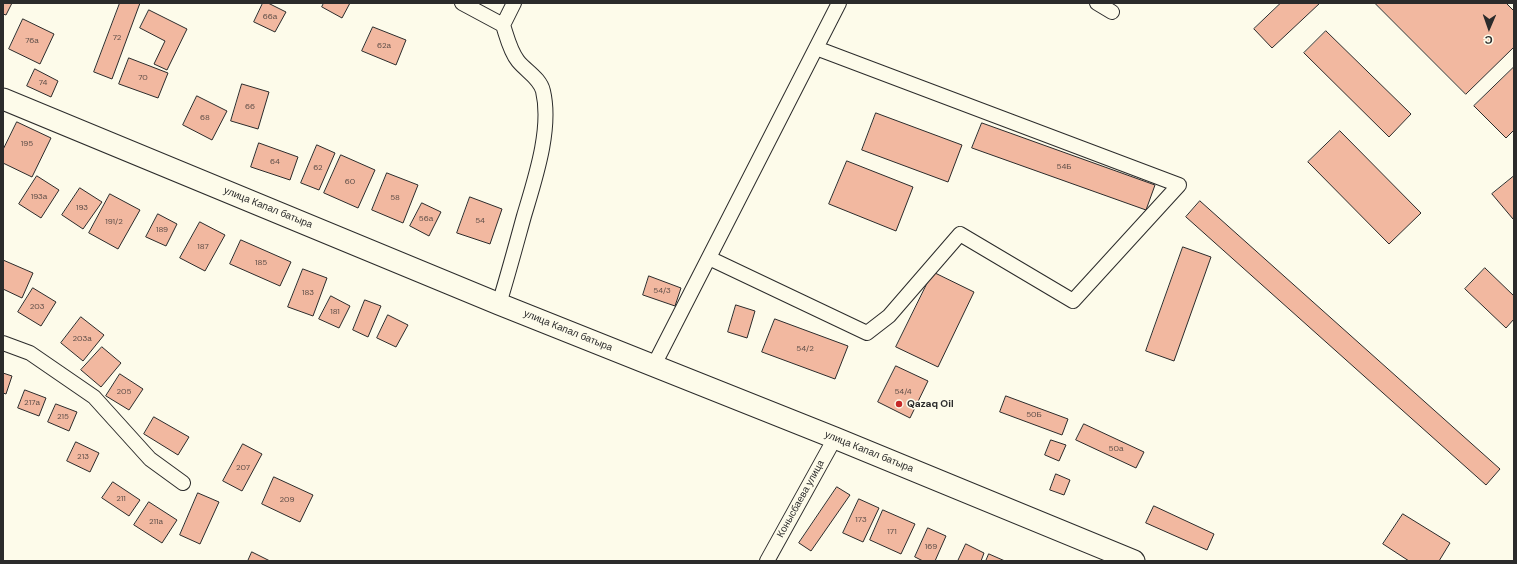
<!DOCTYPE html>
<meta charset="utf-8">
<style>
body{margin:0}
#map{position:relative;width:1517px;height:564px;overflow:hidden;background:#fdfbea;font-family:"DM Sans",sans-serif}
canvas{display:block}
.frame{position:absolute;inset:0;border:4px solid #2b2b2b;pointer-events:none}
.north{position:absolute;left:1469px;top:8px;width:40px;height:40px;-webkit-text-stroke:3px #fdfbea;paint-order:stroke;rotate:182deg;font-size:11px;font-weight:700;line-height:16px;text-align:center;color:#2b2b2b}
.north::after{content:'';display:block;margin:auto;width:14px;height:18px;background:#2b2b2b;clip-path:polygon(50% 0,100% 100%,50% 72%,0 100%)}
</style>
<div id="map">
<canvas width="1517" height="564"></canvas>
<div class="frame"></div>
<div class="north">С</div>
</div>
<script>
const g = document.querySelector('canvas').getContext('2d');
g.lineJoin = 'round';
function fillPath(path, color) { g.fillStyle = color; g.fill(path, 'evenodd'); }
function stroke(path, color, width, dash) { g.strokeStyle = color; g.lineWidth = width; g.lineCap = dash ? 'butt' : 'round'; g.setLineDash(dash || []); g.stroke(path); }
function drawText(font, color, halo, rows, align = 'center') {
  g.font = font + ' "DM Sans",sans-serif'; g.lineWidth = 3; g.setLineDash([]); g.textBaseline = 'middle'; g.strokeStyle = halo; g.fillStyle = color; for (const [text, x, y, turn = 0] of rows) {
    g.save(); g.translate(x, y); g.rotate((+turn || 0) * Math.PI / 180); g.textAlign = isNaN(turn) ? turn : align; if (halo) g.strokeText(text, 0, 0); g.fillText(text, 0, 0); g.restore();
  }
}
const building = new Path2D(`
 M3 3H12L6 15 3 14Z
 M120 3H140L112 79 94 72Z
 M263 3H268L286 12 275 32 254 22Z
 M324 3H350L342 18 322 7Z
 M1281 3H1320L1272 48 1254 29Z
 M1375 3H1506L1514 11V47L1466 94Z
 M149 10 187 29 167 70 154 64 165 41 140 28Z
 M23 19 54 34 40 64 9 49Z
 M373 27 406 40 396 65 362 51Z
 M1326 31 1411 114 1389 137 1304 53Z
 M129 58 168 73 158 98 119 84Z
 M1514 67V130L1506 138 1474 106Z
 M35 69 58 81 51 97 27 86Z
 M242 84 269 92 258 129 231 121Z
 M197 96 227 111 212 140 183 125Z
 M876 113 962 145 948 182 862 150Z
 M17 122 51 138 32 177 3 163V150Z
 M982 123 1155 185 1146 210 972 148Z
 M1340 131 1421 213 1389 244 1308 162Z
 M259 143 298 157 290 180 251 167Z
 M317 145 335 153 319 190 301 183Z
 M341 155 375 170 358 208 324 193Z
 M847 161 913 187 896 231 829 204Z
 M387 173 418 185 403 223 372 210Z
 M37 176 59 190 41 218 19 204Z
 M1514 176V218L1513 219 1492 194Z
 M80 188 102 202 83 229 62 215Z
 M110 194 140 210 118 249 89 233Z
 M470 197 502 209 490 244 457 233Z
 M1200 201 1500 469 1486 485 1186 217Z
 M422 203 441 212 429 236 410 226Z
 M158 214 177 224 166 246 146 237Z
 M200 222 225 235 205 271 180 258Z
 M241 240 291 262 280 286 230 264Z
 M1183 247 1211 257 1174 361 1146 351Z
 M3 260 33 273 22 298 3 289Z
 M1485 268 1514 296V319L1506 328 1465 289Z
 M303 269 327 278 313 316 288 307Z
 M933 272 974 292 938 367 896 347Z
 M649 276 681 288 675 306 643 295Z
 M33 288 56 302 41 326 18 312Z
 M331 296 350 306 339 328 319 319Z
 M365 300 381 306 368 337 353 330Z
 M736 305 755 311 747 338 728 332Z
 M388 315 408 325 396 347 377 338Z
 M81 317 104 335 83 361 61 343Z
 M775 319 848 346 835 379 762 352Z
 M102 347 121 363 101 387 81 370Z
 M896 366 928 381 910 418 878 402Z
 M3 373 12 376 6 394 3 393Z
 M120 374 143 389 129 410 106 396Z
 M25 390 46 398 39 416 18 408Z
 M1006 396 1068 419 1062 435 1000 412Z
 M56 404 77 412 69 431 48 422Z
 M154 417 189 437 178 455 144 434Z
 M1084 424 1144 452 1136 468 1076 440Z
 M1051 440 1066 445 1059 461 1045 455Z
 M76 442 99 453 90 472 67 461Z
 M243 444 262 454 242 491 223 481Z
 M1056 474 1070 480 1064 495 1050 490Z
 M274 477 313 495 300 522 262 504Z
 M113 482 140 500 129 516 102 498Z
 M837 487 850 495 811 551 799 543Z
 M198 493 219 502 200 544 180 535Z
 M859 499 879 508 863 542 843 533Z
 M149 502 177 520 162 543 134 525Z
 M1154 506 1214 534 1207 550 1146 523Z
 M883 510 915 524 901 554 870 540Z
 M1403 514 1450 543 1439 561H1409L1383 544Z
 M928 528 946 536 935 561H923L915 557Z
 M966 544 984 553 981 561H958Z
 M252 552 270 561H248Z
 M989 554 1005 561H986Z`);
const minor = new Path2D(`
 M462 3 503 25
 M1097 3 1112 12
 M503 25 514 3
 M709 258 867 333 889 316 960 234 1073 301 1179 185 816 48
 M499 304C508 275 516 245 524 216 535 179 552 129 543 91 540 78 526 71 518 61 510 51 507 37 503 25
 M3 343 30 353 94 397 150 459 183 483
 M654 365 839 3
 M767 561 835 438`);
const secondary = new Path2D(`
 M3 99 499 304 835 438 1134 561`);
const markers = [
 [899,404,4,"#c62828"]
];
const numberNames = [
 ["66а",270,17],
 ["72",117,38],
 ["76а",32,41],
 ["62а",384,46],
 ["70",143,78],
 ["74",43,83],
 ["66",250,107],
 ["68",205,118],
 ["195",27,144],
 ["64",275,162],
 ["54Б",1064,167],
 ["62",318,168],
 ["60",350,182],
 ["193а",39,197],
 ["58",395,198],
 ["193",82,208],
 ["56а",426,219],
 ["54",480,221],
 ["191/2",114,222],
 ["189",162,230],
 ["187",203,247],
 ["185",261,263],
 ["54/3",662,291],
 ["183",308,293],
 ["203",37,307],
 ["181",335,312],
 ["203а",82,339],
 ["54/2",805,349],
 ["205",124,392],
 ["54/4",903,392],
 ["217а",32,403],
 ["50Б",1034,415],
 ["215",63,417],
 ["50а",1116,449],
 ["213",83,457],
 ["207",243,468],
 ["211",121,499],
 ["209",287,500],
 ["173",861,520],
 ["211а",156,522],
 ["171",892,532],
 ["169",931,547]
];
const streetNames = [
 ["улица Капал батыра",268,208,22],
 ["улица Капал батыра",568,331,22],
 ["улица Капал батыра",869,452,22],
 ["Конысбаева улица",801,499,-61]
];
const poiNames = [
 ["Qazaq Oil",907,404]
];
fillPath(building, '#f2b8a0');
stroke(building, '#2b2b2b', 1);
stroke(minor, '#2b2b2b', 16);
stroke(secondary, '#2b2b2b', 23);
stroke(minor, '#fdfbea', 14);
stroke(secondary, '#fdfbea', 21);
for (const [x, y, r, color] of markers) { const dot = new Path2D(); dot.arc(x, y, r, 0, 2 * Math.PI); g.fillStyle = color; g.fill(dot); stroke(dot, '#fdfbea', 1.5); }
drawText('8px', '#5d4e48', null, numberNames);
drawText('10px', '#2b2b2b', '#fdfbea', streetNames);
drawText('bold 10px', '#2b2b2b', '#fdfbea', poiNames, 'left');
</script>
